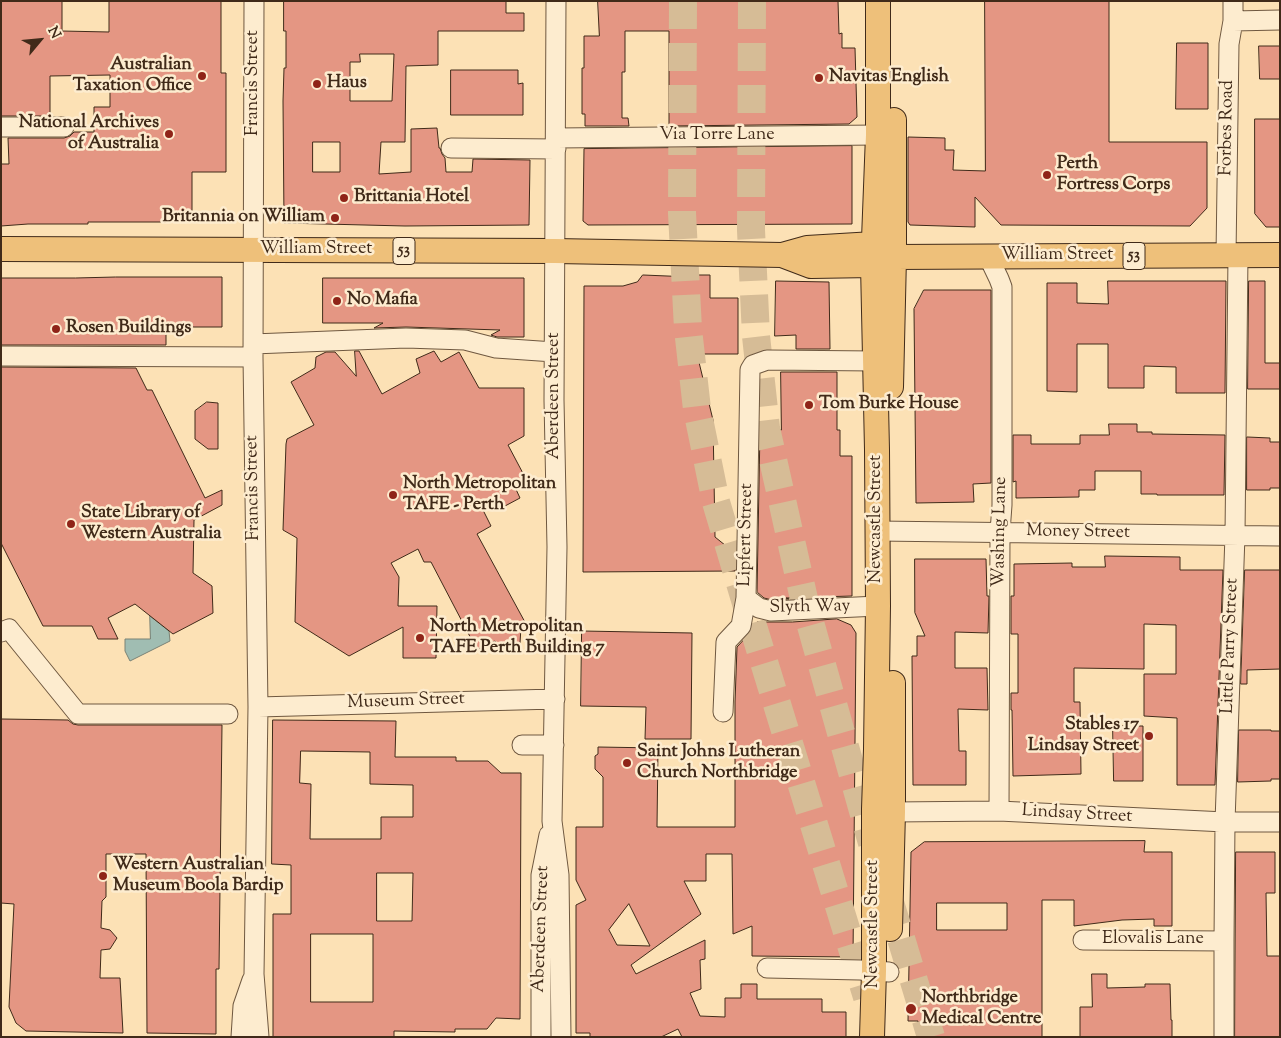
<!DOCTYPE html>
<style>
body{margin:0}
#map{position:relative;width:1281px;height:1038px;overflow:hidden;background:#fce1b5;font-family:"Sorts Mill Goudy",serif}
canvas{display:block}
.frame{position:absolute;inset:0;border:2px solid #402a19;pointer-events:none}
.north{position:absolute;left:15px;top:15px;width:50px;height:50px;-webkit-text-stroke:4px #fdeccf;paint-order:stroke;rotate:62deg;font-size:14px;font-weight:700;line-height:20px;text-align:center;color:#402a19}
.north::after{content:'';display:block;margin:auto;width:18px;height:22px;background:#402a19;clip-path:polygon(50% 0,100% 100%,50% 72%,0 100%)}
</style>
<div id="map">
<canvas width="1281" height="1038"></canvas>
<div class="frame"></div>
<div class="north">N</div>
</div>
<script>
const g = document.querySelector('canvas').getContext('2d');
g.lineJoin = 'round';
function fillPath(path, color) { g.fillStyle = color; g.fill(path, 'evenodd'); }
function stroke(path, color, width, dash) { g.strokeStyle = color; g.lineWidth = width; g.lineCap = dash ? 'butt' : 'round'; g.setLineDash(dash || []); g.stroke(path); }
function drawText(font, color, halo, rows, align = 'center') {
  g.font = font + ' "Sorts Mill Goudy",serif'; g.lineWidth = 5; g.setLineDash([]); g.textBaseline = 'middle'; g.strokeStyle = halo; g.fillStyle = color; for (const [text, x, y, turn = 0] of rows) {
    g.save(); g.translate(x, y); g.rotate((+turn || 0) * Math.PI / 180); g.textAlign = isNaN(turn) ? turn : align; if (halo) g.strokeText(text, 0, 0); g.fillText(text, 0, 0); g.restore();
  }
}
const water = new Path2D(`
 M150 616 169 631 170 641 130 661 125 651V639H150Z`);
const building = new Path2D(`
 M1 1H62V31L109 32V1H221V73H226V172H192V222H88V224H28L1 226V164H9L8 138H64L70 136 74 132H94V107H110V75L50 76V116H1Z
 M284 1H506V13H524V31H438V65L406 66 405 142H381L379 174 411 172V129L437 128 439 148H440L442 154 445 158 446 172H472L473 159 530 160 529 225 405 226 284 223 283 101 284 68H286V31H284ZM360 54H394L392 101H350V62H360ZM313 142H340V172H313Z
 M598 1H838L839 34 842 33V48H855L857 117 849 124 669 126V31H625V72H622V118H628L629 126H585V114H582V68H584V36H599Z
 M985 1H1109V142H1207V208L1190 226 1001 225 975 197V227L910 225 908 222V137L945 138V150H954L953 170 985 171Z
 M1177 43H1208V109H1176Z
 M1259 46H1280V79H1260Z
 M451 70H518V84L523 83V115H451Z
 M1255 119H1280V227H1266L1255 214Z
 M852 146V224L588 225 583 221 584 149Z
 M643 275 691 277 696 275H710V298H738V354H697L713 420 715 537 736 554 735 571 583 572 584 286H623L637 282Z
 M116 277H222V327H166V345H1V278H75Z
 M323 278H524V337H497L491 335 500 330 406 327 374 328 383 323H323Z
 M776 281 829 282 830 349H796V335L775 336Z
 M1108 281H1226L1225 393H1176V367L1144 366V388H1108V344H1077V392L1047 391V283H1077V303L1108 304Z
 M1249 281H1265V363H1280V389H1248Z
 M924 290H991V483L973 484 974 502 916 503 914 309Z
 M355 351H359L382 394 420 373 416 359 434 351 441 362 459 352 479 388H524V436L508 445 526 479 514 485 520 498 505 506 482 508 491 526 477 534 526 624 521 627 520 643 505 651 495 641 477 650 431 562H424L418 549 391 563 399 577 398 606H437L436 658H403V627L349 656 295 622 297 538 283 530 286 444 287 439 314 425 291 382 315 368 316 357 326 352H335L356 376Z
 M1 367 136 368 147 390H152L205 498 222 490V505L194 520 193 573 212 586 213 613 173 634 135 604 108 618 118 639H98L92 626H43L1 543Z
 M781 372H837V430H840V456H852V596L786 598 789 599 772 600 764 598 757 592 760 430H781Z
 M207 402 218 403V449H208L195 439V411Z
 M1109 424H1137V432H1152V434L1225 435 1224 495H1157V494H1141V471H1095V490H1079V497L1016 498V481L1013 482V435H1031V444H1080V435H1109Z
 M1247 437 1270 438V442H1280V488H1270V490H1247Z
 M1105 556 1180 557V570H1223L1215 785H1177V718L1144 716V674H1176V625L1144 624V669L1074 668V702H1080L1081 774 1013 776 1012 710H1011V693H1018V634H1011V596H1014V564L1072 563V567H1105Z
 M915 559H986L987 596H989L988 633 955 632V668H987L988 710 958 709 959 751H966V785H913L912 656H917V636H925L915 613Z
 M1245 570H1280V669L1247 670V684H1241Z
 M837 619 851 625 856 633 853 957 752 956V926L733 934 732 854H706V881H684L701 914 631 965 636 974 705 940V959L700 960 701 989 690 993 700 1016 725 1017V998H741V984H757V999H822V1012H846V1037H682L678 1029 661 1037H590V1033H576V905L586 900 576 880V827H603V777L595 769V756L598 754V747L658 748 657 827H735V702L737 647 749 634 752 627 757 622H792ZM629 904 650 946 617 945 609 930Z
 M582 631 692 633 691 739H645L646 707 581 706Z
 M1 719 68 720 73 724 78 725H222L219 969H216V1034L147 1033 146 854H106V897L102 901 101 928 110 930 117 938 110 949 101 950 100 978H120L123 1033 26 1031 16 1023 9 1007 14 904 1 903Z
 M273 720 396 721 395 757H456V761H488L501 773H521L520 1019 496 1018 487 1029H455V1032L394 1031V1037H273V914H291V865L272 864ZM301 751 370 752V784L413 785V817H381V839H310L311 784 300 783ZM377 873H413L412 921H377ZM311 934H373V1002H311Z
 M1113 726H1143V781H1114Z
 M1239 730H1271V731H1280V779H1271V781L1238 782Z
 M1145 841 1144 852H1172V926H1154V919L1122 920 1074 926V900H1042V1037H918V1021H908L911 852 924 842ZM937 903H1007V930H937Z
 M1236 852H1275V893H1266L1267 956H1280V1037H1235Z
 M1092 974H1107V988L1145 987V984H1170L1171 1020H1172V1037H1080V1007H1092Z`);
const highwayTunnel = new Path2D(`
 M683 1 682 213 688 329 697 409 716 502 748 610 867 997
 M752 1 751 230 756 336 766 428 806 608 872 843
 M889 899 931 1037`);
const minor = new Path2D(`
 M254 1 253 357 258 707 254 974 259 1037
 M556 1 554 400 557 547 552 821 559 875 561 1037
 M1233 21 1280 20
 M1 127H64
 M556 138 878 135
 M451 148 556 149
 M1226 255 1229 44 1233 21V1
 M988 256 999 279 1002 287V505L1000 532 999 811
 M253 344 406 338 465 340 496 348 554 352
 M1 356 253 357
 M877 531 1280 536
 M746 598 759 608 771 611 878 606
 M1 632 9 629 78 714H228
 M258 707 555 699
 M723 712 726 642 741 626 746 598 750 370 753 365 767 360 875 361
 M522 745H554
 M879 810 893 812 999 811 1225 822H1280
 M1083 940 1224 941
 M767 968 860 970 889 972
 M241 1037 243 1006 252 980
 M541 1037V875L549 835
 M1224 1037V941L1225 822 1235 535 1238 255`);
const major = new Path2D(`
 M1 249 555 251 782 255 807 248 874 244 886 252
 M782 255 811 266 873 265 894 257 1280 255
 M891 387 894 257V120
 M890 929 893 812V683
 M872 1037 874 971V809L876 749 878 606 877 450 873 265 878 135V1`);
const markers = [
 [202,76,5,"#8f2418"],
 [819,78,5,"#8f2418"],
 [317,84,5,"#8f2418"],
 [169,134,5,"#8f2418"],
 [1047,175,5,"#8f2418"],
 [344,198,5,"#8f2418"],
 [335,218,5,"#8f2418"],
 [337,301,5,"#8f2418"],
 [56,329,5,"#8f2418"],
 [809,405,5,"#8f2418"],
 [393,495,5,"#8f2418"],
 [71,524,5,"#8f2418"],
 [420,638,5,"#8f2418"],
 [1149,736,5,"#8f2418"],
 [627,763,5,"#8f2418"],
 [103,876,5,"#8f2418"],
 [911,1009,6,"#8f2418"]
];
const shields = [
 [404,251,22],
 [1134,256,22]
];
const shieldNames = [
 ["53",404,251],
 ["53",1134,256]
];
const poiNames = [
 ["Australian",192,66,"right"],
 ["Taxation Office",192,87,"right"],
 ["Navitas English",829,78],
 ["Haus",327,84],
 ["National Archives",159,124,"right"],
 ["of Australia",159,145,"right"],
 ["Perth",1057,165],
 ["Fortress Corps",1057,186],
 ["Brittania Hotel",354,198],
 ["Britannia on William",325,218,"right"],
 ["No Mafia",347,301],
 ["Rosen Buildings",66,329],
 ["Tom Burke House",819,405],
 ["North Metropolitan",403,485],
 ["TAFE - Perth",403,506],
 ["State Library of",81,514],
 ["Western Australia",81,535],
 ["North Metropolitan",430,628],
 ["TAFE Perth Building 7",430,649],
 ["Stables 17",1139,726,"right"],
 ["Lindsay Street",1139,747,"right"],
 ["Saint Johns Lutheran",637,753],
 ["Church Northbridge",637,774],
 ["Western Australian",113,866],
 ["Museum Boola Bardip",113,887],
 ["Northbridge",922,999],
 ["Medical Centre",922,1020]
];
const streetNames = [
 ["Francis Street",254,83,-90],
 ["Forbes Road",1228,128,-89],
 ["Via Torre Lane",717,136],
 ["William Street",316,250],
 ["William Street",1057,256],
 ["Aberdeen Street",555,396,-90],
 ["Francis Street",254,488,-91],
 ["Newcastle Street",877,519,-90],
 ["Washing Lane",1001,532,-89],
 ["Money Street",1078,533,1],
 ["Lipfert Street",747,535,-89],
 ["Slyth Way",810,608,-1],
 ["Little Parry Street",1231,646,-88],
 ["Museum Street",406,702,-2],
 ["Lindsay Street",1077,815,3],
 ["Newcastle Street",874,924,-90],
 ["Aberdeen Street",542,929,-88],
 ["Elovalis Lane",1153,940]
];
fillPath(water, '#a0bdb2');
stroke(water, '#7a8275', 1);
fillPath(building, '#e49683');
stroke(building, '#402a19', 1);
stroke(highwayTunnel, '#d6bc96', 28, [28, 14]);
stroke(minor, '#6f5840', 21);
stroke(major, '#402a19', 26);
stroke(minor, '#fdeccf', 19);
stroke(major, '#eec07a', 24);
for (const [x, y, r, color] of markers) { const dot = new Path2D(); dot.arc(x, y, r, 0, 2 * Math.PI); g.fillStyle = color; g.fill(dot); stroke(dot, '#fdeccf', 2); }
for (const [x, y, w] of shields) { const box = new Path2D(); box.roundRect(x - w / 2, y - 13.5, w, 27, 4); g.fillStyle = '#fdeccf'; g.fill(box); stroke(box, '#402a19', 1); }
drawText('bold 16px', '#402a19', null, shieldNames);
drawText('bold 18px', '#402a19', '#fdeccf', poiNames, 'left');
drawText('18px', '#402a19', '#fdeccf', streetNames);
</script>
